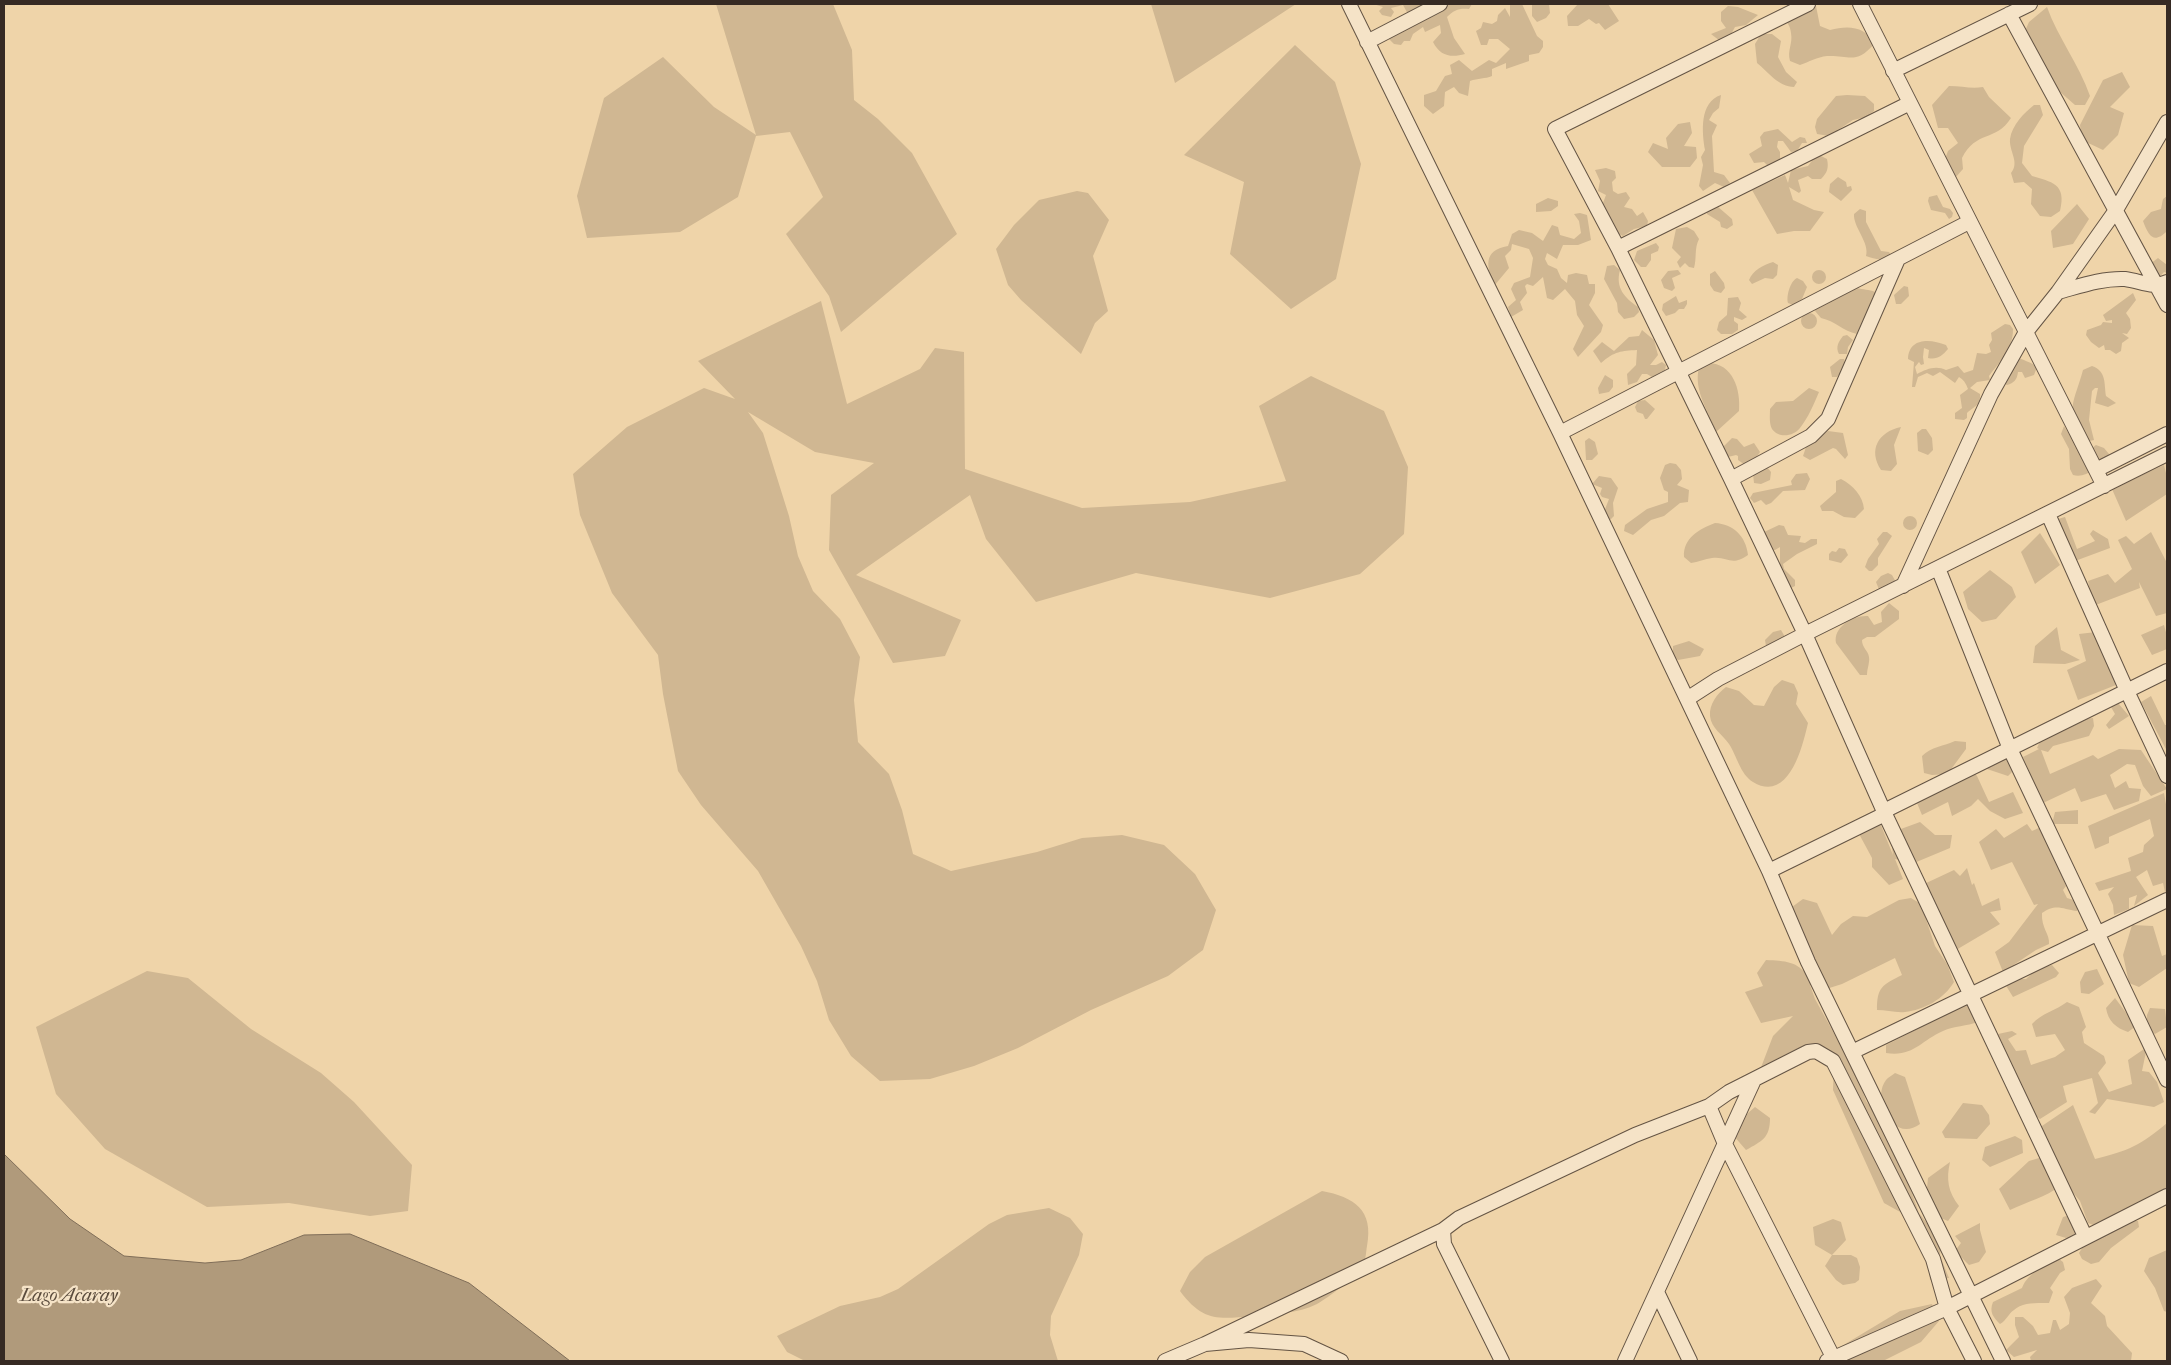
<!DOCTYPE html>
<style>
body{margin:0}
#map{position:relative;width:2171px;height:1365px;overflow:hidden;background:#efd4a9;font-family:"IM FELL French Canon",serif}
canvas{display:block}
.frame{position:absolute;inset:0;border:5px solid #362a23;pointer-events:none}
</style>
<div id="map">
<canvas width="2171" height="1365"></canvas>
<div class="frame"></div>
</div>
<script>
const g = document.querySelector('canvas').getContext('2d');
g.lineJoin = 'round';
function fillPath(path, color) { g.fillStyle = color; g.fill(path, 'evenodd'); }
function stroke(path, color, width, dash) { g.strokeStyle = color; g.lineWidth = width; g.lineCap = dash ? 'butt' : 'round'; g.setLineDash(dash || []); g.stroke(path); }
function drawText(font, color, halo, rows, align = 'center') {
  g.font = font + ' "IM FELL French Canon",serif'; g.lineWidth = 4.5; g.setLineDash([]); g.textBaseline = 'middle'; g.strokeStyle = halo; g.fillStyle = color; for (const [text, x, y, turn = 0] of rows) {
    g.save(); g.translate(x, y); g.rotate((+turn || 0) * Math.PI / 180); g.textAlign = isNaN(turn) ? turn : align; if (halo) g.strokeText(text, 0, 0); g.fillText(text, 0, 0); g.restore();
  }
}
const green = new Path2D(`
 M716 4H833L852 50 854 100 878 119 912 153 957 234 841 332 829 296 786 234 823 197 790 132 756 136 738 197 680 232 587 238 577 196 604 98 663 57 714 107 756 135Z
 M1151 4H1296L1175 83Z
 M1373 4H1428L1408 14 1403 5 1391 8 1394 12 1391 17 1382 15 1379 11 1383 7Z
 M1450 4H1472L1469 9C1459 8 1454 10 1447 17L1454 38 1465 54C1451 58 1440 56 1433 42L1441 33 1440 25 1425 32 1423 27 1413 34 1410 41H1404L1401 45 1394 44 1387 37Z
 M1510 4H1522L1537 36 1543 41V47L1539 53 1529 55V61L1506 69V63L1492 69V76C1485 79 1478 78 1470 81L1468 96 1459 93 1454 87 1445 92 1444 106 1433 114 1424 106V95L1436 91 1445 76 1452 74 1450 65 1459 60 1472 71 1489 60 1496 63 1510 49 1498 39H1489L1487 45H1481L1476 31 1481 28 1483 22 1492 24 1497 21 1498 15 1505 8 1510 17Z
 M1532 4H1549L1550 13 1546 18 1537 22 1532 16Z
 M1578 4H1608L1619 21 1605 30 1599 23 1596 24 1589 19 1578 26H1568L1567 16Z
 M1788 4H1813L1816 6 1820 26 1830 30C1848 25 1866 26 1874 44 1856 65 1849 55 1827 56 1817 57 1809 62 1800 65L1790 61C1787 50 1793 44 1791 33 1790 19 1778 21 1788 4Z
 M1728 6 1738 7 1758 15 1746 25 1735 27 1729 38 1720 41 1711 34 1726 28 1721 21V12Z
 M2047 7C2058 38 2079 64 2090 96L2085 105H2075L2059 91 2025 31 2029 22Z
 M1761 34H1772L1781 41 1778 57 1786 72 1797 82 1794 87C1779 87 1768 72 1757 63L1755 44Z
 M1295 45 1335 82 1361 164 1336 279 1291 309 1230 254 1244 182 1184 155Z
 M2122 72 2130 87 2110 107 2124 113 2118 135 2103 150 2082 140 2080 125 2103 80Z
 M1949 86C1962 86 1971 89 1983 87L1989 97 2011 118C1996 142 1976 130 1962 158L1963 169 1955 178 1942 167 1948 151 1958 143 1948 128H1938L1932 105Z
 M1721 95 1719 108 1713 113 1709 120 1717 125 1712 136 1714 172 1724 175 1730 183 1724 187 1715 183 1703 191 1699 186 1703 165 1701 157 1705 150C1702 133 1699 102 1721 95Z
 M1847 95 1865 96 1874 104V111L1866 117 1853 120 1829 136 1817 134 1815 127 1817 119 1836 96Z
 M2034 105H2040L2043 115 2024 146 2022 163 2032 176C2051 182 2067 183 2060 211L2051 217 2040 216 2031 204 2032 189 2024 182 2014 183 2011 173C2020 162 2009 152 2010 139 2012 125 2024 113 2034 105Z
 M1690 122 1692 133 1684 146 1696 147 1697 158 1690 167H1662L1648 152 1653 143 1668 149 1666 138 1678 124Z
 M1778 129 1792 142 1800 137 1805 138 1807 143H1802L1797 151 1791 152 1783 141H1778L1777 147 1780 152V159L1768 166 1764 162 1754 163 1749 154 1762 146 1760 137 1764 132Z
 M1817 154 1827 159C1829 168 1827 173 1821 179H1812L1808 176 1798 180 1801 191 1799 193 1789 187 1793 200 1814 210 1824 212 1810 231H1794L1777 234 1752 190 1785 175 1788 183 1791 170 1808 166Z
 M1606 168 1615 171 1616 178 1612 182 1613 191 1618 194 1626 192 1630 198 1624 207 1632 209 1637 216 1643 212 1648 221 1647 226 1634 229 1623 236 1609 229 1600 211 1606 195 1598 191 1600 181 1595 170Z
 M1838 177 1846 182 1847 187 1851 186 1852 190 1841 201 1829 192 1830 184Z
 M1077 191 1088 193 1109 220 1093 256 1108 311 1095 323 1081 354 1021 300 1008 285 996 249 1014 225 1039 200Z
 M1937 195 1943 207 1950 209 1953 213 1952 217 1949 219 1945 213 1931 210 1928 201 1929 197Z
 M2167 196V231C2154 244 2149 237 2143 221L2151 212 2161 209 2163 199Z
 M1548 198 1558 201V206L1551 211 1536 212V204Z
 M2077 204 2089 219 2073 244 2053 248 2051 231Z
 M1717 206 1732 219 1733 225 1727 229 1721 227 1720 222 1707 214V211Z
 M1860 209 1866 211V222L1881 251 1889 252 1891 255C1883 262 1875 259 1866 256 1870 243 1853 227 1854 214Z
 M1580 213 1587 215 1591 240 1578 245H1563L1557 259 1547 253 1545 259 1548 265 1557 269 1561 278 1567 283 1568 275 1576 273 1587 275 1589 284H1595V293L1589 305 1603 325 1601 332 1578 357 1573 349 1584 326 1577 315 1575 301 1565 289 1553 300 1547 298 1543 277 1533 286 1527 284 1525 286 1527 293 1520 302 1523 310 1511 317 1508 307 1516 300 1511 289 1514 283 1530 277 1533 258 1529 249 1512 244 1511 250 1505 256 1509 268 1494 286C1487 268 1482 250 1508 246L1512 234 1519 230 1532 233 1543 241 1552 225 1558 227 1560 235 1574 239 1581 233 1579 221 1574 214Z
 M1687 227 1694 231 1699 239C1694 249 1697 258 1694 268L1689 267 1685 263 1680 268 1677 262 1681 257 1672 248 1676 229Z
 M1656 243 1659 247 1658 251 1651 254V260L1646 267H1641L1634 260 1637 251Z
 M2158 258 2167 265V273L2164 272 2157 280 2150 264Z
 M1773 262 1778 265 1777 275 1773 279 1765 278 1752 284 1749 280C1753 270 1763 265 1773 262Z
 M1614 265 1620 270C1615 288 1625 298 1638 307L1639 312 1634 317 1624 319 1618 312 1617 303 1604 279 1607 266Z
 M1812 277a7 7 0 1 1 14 0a7 7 0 1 1-14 0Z
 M1678 270 1681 274 1672 278 1675 288 1672 291 1664 288 1661 280 1668 271Z
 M1715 271 1724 283 1725 288 1721 293 1714 291 1710 285V274Z
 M1797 278 1803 281 1807 287 1802 299 1793 305 1788 303C1786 297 1790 281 1797 278Z
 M1904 286 1908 287 1909 296 1901 304H1896L1894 295Z
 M1857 288C1863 290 1869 289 1875 292V295L1872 298C1873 317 1871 321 1857 334 1843 331 1835 321 1821 318L1815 311 1818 301Z
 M2133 293 2136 300 2126 313 2130 319 2131 328 2127 334 2122 333 2129 338 2122 343 2121 351 2116 354 2110 350H2105L2104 345 2099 348 2091 342 2086 335 2087 330 2101 325 2103 322 2112 323V320L2106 321 2103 315Z
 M1676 296 1679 303 1687 300V304L1684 309H1679L1675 313 1666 316 1662 310 1663 304Z
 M1738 297 1741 303 1739 310 1747 317 1742 320 1734 317V321L1738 324V330L1732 334H1721L1717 330 1719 322 1727 315 1728 298Z
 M821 301 847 404 920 369 935 348 964 352 965 469 1082 508 1190 502 1286 481 1259 406 1311 376 1384 411 1408 467 1404 534 1360 574 1270 598 1136 573 1036 602 986 539 970 495 856 575 961 620 945 656 893 663 829 550 831 495 874 463 815 452 748 412 763 433 789 516 798 556 813 591 840 619 860 657 854 700 858 742 889 774 902 810 913 854 951 871 1037 852 1082 838 1122 835 1164 845 1195 874 1216 910 1203 950 1168 976 1091 1010 1018 1048 974 1066 930 1079 880 1081 851 1056 829 1020 817 981 801 946 758 871 701 805 678 771 663 694 658 655 612 593 580 515 573 474 627 427 704 388 735 399 698 361Z
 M1801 321a8 8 0 1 1 16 0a8 8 0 1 1-16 0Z
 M2005 324 2010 325 2013 329C2013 350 2000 361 1989 376L1990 380 1977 382 1970 388 1980 394C1981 406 1974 406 1967 413V418L1964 420 1955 419V413L1962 408 1960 395 1968 389C1966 383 1963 379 1959 377L1955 383 1940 372 1933 376 1927 373 1918 377 1915 387H1912L1914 362 1908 359C1909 337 1931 339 1946 345L1948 349C1942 356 1937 360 1928 358L1929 350 1924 348 1923 357 1924 364 1921 365 1919 362 1915 367 1917 374C1926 369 1936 365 1946 370L1958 366 1964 373 1973 370 1977 353 1986 354 1991 352 1989 345 1992 340 1991 333Z
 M1642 330 1654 340 1658 355 1650 365H1656L1662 362 1666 365 1665 370 1652 377 1647 374H1642L1637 382 1628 385 1627 374 1636 365 1637 350C1621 351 1615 351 1601 363L1593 351 1602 342 1614 351 1629 337 1639 336Z
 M1847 335 1853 340 1848 347 1847 354H1839C1835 347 1839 341 1843 336Z
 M2016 356C2023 361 2030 361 2037 367L2034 375 2025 378 2022 372H2018C2017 380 2014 383 2007 385L2001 382Z
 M1840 359H1844C1847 367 1843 371 1837 377H1832L1830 367Z
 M1708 363C1733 363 1741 390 1739 411L1716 432C1709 412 1693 390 1699 368Z
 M2092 366C2107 371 2104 385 2106 396L2116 403 2108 407 2095 403 2098 388H2095L2092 391 2089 420 2094 440 2090 441C2061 414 2075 401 2083 370Z
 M1605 375 1613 380V387L1609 392 1599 394 1598 388Z
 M1809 388 1819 392C1814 404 1808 418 1800 428 1794 436 1779 439 1772 429 1769 423 1770 416 1770 409L1776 402 1793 401Z
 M1645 400 1655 409 1647 419H1645L1643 414 1637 412 1635 407 1638 401Z
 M2064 426 2082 455 2096 445 2104 448 2109 454 2108 459C2098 466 2086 479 2073 475L2070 469 2069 449 2061 434Z
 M1901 427 1894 445 1897 464 1891 471 1881 470C1868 450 1878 432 1901 427Z
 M1922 429H1926L1932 438 1933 450 1928 455 1918 451 1917 433Z
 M1828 431 1843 433 1848 455 1845 459 1836 449 1833 448 1810 460 1803 456 1806 447Z
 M1589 438 1595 442 1598 454 1592 460H1586L1585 441Z
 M1732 438 1737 439 1744 447 1754 443 1760 452 1756 458 1745 465 1738 460V456L1736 455 1728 457 1721 449Z
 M1670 463 1676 464 1681 470 1682 479 1677 485 1689 490 1688 502 1680 503 1664 516 1651 520 1633 535 1624 531 1625 525 1647 509 1668 502V492L1664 490 1660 478 1665 465Z
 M2164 465 2167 477V494L2126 521 2112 489Z
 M1767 467 1771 472 1770 480 1761 484 1754 483 1753 474Z
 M1807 473 1810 479 1805 490 1783 491 1771 503 1766 505 1761 500 1754 503 1750 498 1753 493 1792 485 1791 481 1796 474Z
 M1599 476 1611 478 1618 488 1613 503 1614 516 1609 521 1602 517 1609 499 1602 497 1600 494 1602 488 1592 484Z
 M1841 479C1853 485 1863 496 1864 509L1855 518 1844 517 1833 511H1822L1820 506 1836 492V481Z
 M1903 523a7 7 0 1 1 14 0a7 7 0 1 1-14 0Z
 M2065 517 2077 549 2095 541 2090 534 2093 530 2108 539 2110 548 2075 561 2058 519Z
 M1715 523C1733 524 1746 536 1748 555 1731 567 1728 556 1712 558 1705 559 1698 562 1691 563L1684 557C1683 538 1699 529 1715 523Z
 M1779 525 1784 526 1788 535 1801 536 1799 542 1805 543 1811 539H1817V544L1797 554 1783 564 1784 569 1795 580V586L1789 589 1775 563 1780 565V547L1775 550H1762V533Z
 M1883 532H1887L1892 536 1878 558V565L1872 571H1869L1865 567 1868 559 1879 544 1877 539Z
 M2151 532 2167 563V613L2156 616 2139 582 2140 588 2093 606 2088 581 2108 574 2115 583 2132 569 2118 540 2126 536 2134 544Z
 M2040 533 2060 565 2035 584 2021 552Z
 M1839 548 1845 549 1848 555 1841 563 1829 560V554L1832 551 1836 552Z
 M1990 570 2012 587 2016 597 1996 619 1982 622 1968 609 1963 592Z
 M1888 573 1892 575 1897 584 1880 592 1876 582 1881 576Z
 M1889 603 1899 611V619L1875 637H1867L1862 640C1862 648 1868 650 1869 657 1870 662 1867 669 1867 675H1860L1836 643C1833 627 1853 615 1868 616L1874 625 1882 622 1881 612Z
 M2164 625 2167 636V649L2152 655 2141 635Z
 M2057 627 2061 650 2080 660 2065 664 2033 663 2035 646Z
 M1781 630 1785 637 1771 647 1766 646 1765 640 1773 632Z
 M2096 632 2116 685 2078 700 2067 670 2086 661 2079 634Z
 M1689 641 1704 649 1700 656 1678 660 1673 656V646Z
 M1782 680 1794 684 1798 693 1796 704 1808 723C1803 745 1789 804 1753 782 1740 774 1737 756 1729 744 1723 735 1711 728 1710 716 1709 704 1717 694 1726 687L1739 691 1754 705 1764 706 1774 687Z
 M2151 696 2165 725H2167V751L2141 702Z
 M2118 703 2129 716 2109 729 2106 725 2115 714 2111 707Z
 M2093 718 2094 726 2089 736 2053 746 2048 752 2041 750 2050 774 2093 755 2098 759 2119 749 2141 750 2167 789 2151 796 2143 786 2135 765 2127 764 2110 775 2115 788 2126 781 2129 788 2141 789 2139 801 2114 810 2106 794 2081 802 2075 788 2043 803 2023 757 2039 749 2037 748 2041 739C2057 733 2077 719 2093 718Z
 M1955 741 1966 742V749L1949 772 1966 763 1977 776 1989 802 2013 792 2023 813 2005 819 1990 811 1978 799 1971 806 1952 816 1948 802 1922 815 1917 803 1928 784 1947 774 1932 775 1924 773 1922 756C1931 747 1944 746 1955 741Z
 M2010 749 2015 769 2008 776 1987 769 1986 759Z
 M2164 793 2167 810V891L2165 892 2163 883 2153 886 2147 870 2136 877 2148 895 2134 906 2137 895 2129 898V909L2114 915 2113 905 2108 894 2114 887 2099 891 2095 883 2131 871 2128 858 2143 852 2144 845 2154 836 2150 819 2109 837V843L2095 849 2088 826Z
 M2078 810V824H2052L2055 812Z
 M1920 822 1935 835H1952L1950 848 1914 863 1895 859 1903 879 1889 885 1872 867V858L1858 832 1880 823 1893 855 1890 833Z
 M2027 824 2032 831 2041 827 2066 886 2063 890 2067 898 2080 902 2077 911C2063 909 2055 903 2042 913 2041 928 2050 934 2049 944L2036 950 2003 972 1995 952 2009 942 2038 904 2034 905 2012 862 1991 870 1979 842 1996 829 2004 838Z
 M1967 868 1972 885 1974 883 1982 906 1999 898 2001 910 1990 912 2000 924 1956 950 1922 885 1954 870 1960 876Z
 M1911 898 1921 904 1935 946 1947 964 1954 982C1944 999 1924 1010 1905 1012 1896 1013 1886 1010 1877 1010 1877 987 1882 985 1902 975L1895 958 1842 984 1823 990 1810 985 1815 999 1856 1073 1866 1101 1879 1119 1886 1139 1907 1180 1919 1213 1941 1241 1940 1256 1949 1278 1930 1280 1926 1247 1911 1218 1884 1203 1833 1090 1834 1060 1813 1051 1760 1070 1773 1036 1793 1016 1761 1023 1745 992 1763 986 1757 973 1766 960C1785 961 1798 961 1808 977L1792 907 1803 899 1817 903 1832 935 1841 924 1853 916 1867 917 1899 900Z
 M2132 925 2153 926 2162 956 2167 954V968L2139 987 2129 983 2123 955Z
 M2052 965 2059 973 2056 977 2013 997 2005 984 2016 979H2026L2038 968Z
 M2097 969 2104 984 2089 994 2081 993 2080 982 2085 972Z
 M147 971 188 978 251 1029 321 1073 354 1102 412 1165 408 1211 370 1216 289 1203 207 1207 105 1149 56 1094 36 1027Z
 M2115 998 2136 1026 2128 1032C2116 1028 2108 1021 2106 1008Z
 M2067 1002 2079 1007 2086 1027 2082 1032 2084 1043 2104 1056 2106 1063 2098 1073 2109 1092 2132 1084 2128 1060 2147 1047 2142 1071 2149 1072 2157 1082 2164 1102 2154 1107 2107 1099 2095 1114 2089 1112 2098 1103 2092 1078 2063 1086 2067 1102 2040 1119 2036 1116 1998 1034 2012 1031 2017 1034 2008 1039 2016 1051 2026 1050 2031 1065 2055 1057 2065 1050 2055 1034 2036 1037 2032 1024C2042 1013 2055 1011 2067 1002Z
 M1967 1004 1978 1022C1967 1026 1954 1026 1943 1031 1920 1041 1914 1057 1886 1053V1045Z
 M2150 1008 2165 1009 2167 1027 2155 1034 2147 1028V1015Z
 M1895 1073 1905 1077 1907 1083 1920 1124C1893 1144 1871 1099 1886 1080 1888 1077 1893 1075 1895 1073Z
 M1963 1103 1982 1105 1989 1115 1990 1124 1977 1139 1945 1138 1942 1132Z
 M2073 1105 2095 1159C2128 1151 2141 1145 2167 1123V1201L2102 1228 2088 1223 2080 1201 2070 1189 2039 1128Z
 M1755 1107 1770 1118C1770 1138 1762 1141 1746 1150L1733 1135 1741 1119Z
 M2015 1136 2022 1140 2023 1153 1990 1167 1982 1160 1985 1147Z
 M2046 1156 2061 1185C2045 1198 2028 1201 2010 1210L1999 1189 2029 1161Z
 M1950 1162C1946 1179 1948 1192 1959 1206L1948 1221 1938 1217 1927 1188 1928 1178Z
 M1322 1191C1354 1197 1374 1210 1367 1246 1366 1251 1366 1260 1363 1265 1357 1276 1328 1298 1317 1304 1298 1314 1274 1313 1253 1316 1218 1319 1203 1322 1180 1291L1190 1272 1205 1257Z
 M1049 1208 1070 1218 1083 1234 1079 1255 1051 1316 1050 1335 1058 1361H805L787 1352 777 1336 840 1306 880 1297 898 1289 989 1224 1007 1215Z
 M2070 1215 2082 1228 2076 1241 2056 1235 2063 1217Z
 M1833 1219 1841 1222 1846 1240 1832 1255H1851L1857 1258 1860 1267 1859 1280 1855 1283 1843 1285 1836 1280 1825 1266 1832 1255 1815 1245 1813 1227Z
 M2128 1221H2138L2139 1227 2111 1248 2099 1262 2091 1264 2082 1259 2079 1253 2084 1245Z
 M1980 1223V1230L1986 1252 1979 1262 1969 1265 1955 1251 1961 1243 1955 1236Z
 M2167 1250V1312L2164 1311 2155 1288 2144 1271 2149 1258Z
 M2055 1256 2063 1262 2065 1270 2060 1273 2050 1288 2053 1292 2049 1303C2038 1303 2022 1302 2014 1310 2008 1314 2007 1320 2000 1324 1993 1317 1989 1312 1993 1302L2022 1288C2028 1272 2044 1268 2055 1256Z
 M2096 1279 2102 1286 2091 1303 2105 1316 2107 1326 2132 1353 2131 1361H2031L2030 1357 2037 1350 2014 1357 2006 1350 2019 1337 2015 1325V1317H2023L2033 1326 2038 1335 2050 1333 2053 1320H2056L2060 1330 2069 1324 2070 1313 2064 1297 2072 1288Z
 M1932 1304 1939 1321 1921 1342 1883 1361H1817L1900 1311Z`);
const water = new Path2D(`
 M4 1154 70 1219 124 1256 205 1263 241 1260 304 1235 350 1234 469 1283 570 1361H4Z`);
const minor = new Path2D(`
 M1349 4 1560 433 1769 871 1808 962 2003 1361
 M1808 4 1555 129 1618 248 1731 479 1805 634 1885 814 2085 1236
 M1860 4 2104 486
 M2009 14 2167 305
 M1367 42 1440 4
 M1893 71 2030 4
 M1618 248 1910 103
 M2058 292C2080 286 2102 278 2125 279 2141 281 2153 289 2167 282
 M1560 433 1969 222
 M2096 470 2167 434
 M1731 479 1811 436 1828 419 1898 259
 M2048 514 2127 691 2167 776
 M1938 568 2010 749 2167 1080
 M1903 586 1991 394 2026 332 2058 292 2116 210 2167 122
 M1687 699 1718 679 1805 634 2167 454
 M1884 811 2167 671
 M1769 871 1885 814
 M1852 1052 2167 900
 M1709 1106 1725 1144 1835 1361
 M1443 1230 1444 1244 1502 1361
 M1657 1292 1690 1361
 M1205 1344 1443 1230 1459 1218 1635 1135 1709 1106 1729 1092 1808 1052 1816 1051 1833 1061 1933 1259 1947 1308 1974 1361
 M1165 1361 1205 1344 1249 1340 1304 1344 1341 1361
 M1625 1361 1754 1080
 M1827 1361 1947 1308 2167 1196`);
const waterNames = [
 ["Lago Acaray",69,1296]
];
fillPath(green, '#d0b792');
fillPath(water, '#b09a7b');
stroke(water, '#7f6d58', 1);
stroke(minor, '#645444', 16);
stroke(minor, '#f5e3c7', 14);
drawText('italic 19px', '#5b4c3d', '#f5e3c7', waterNames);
</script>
